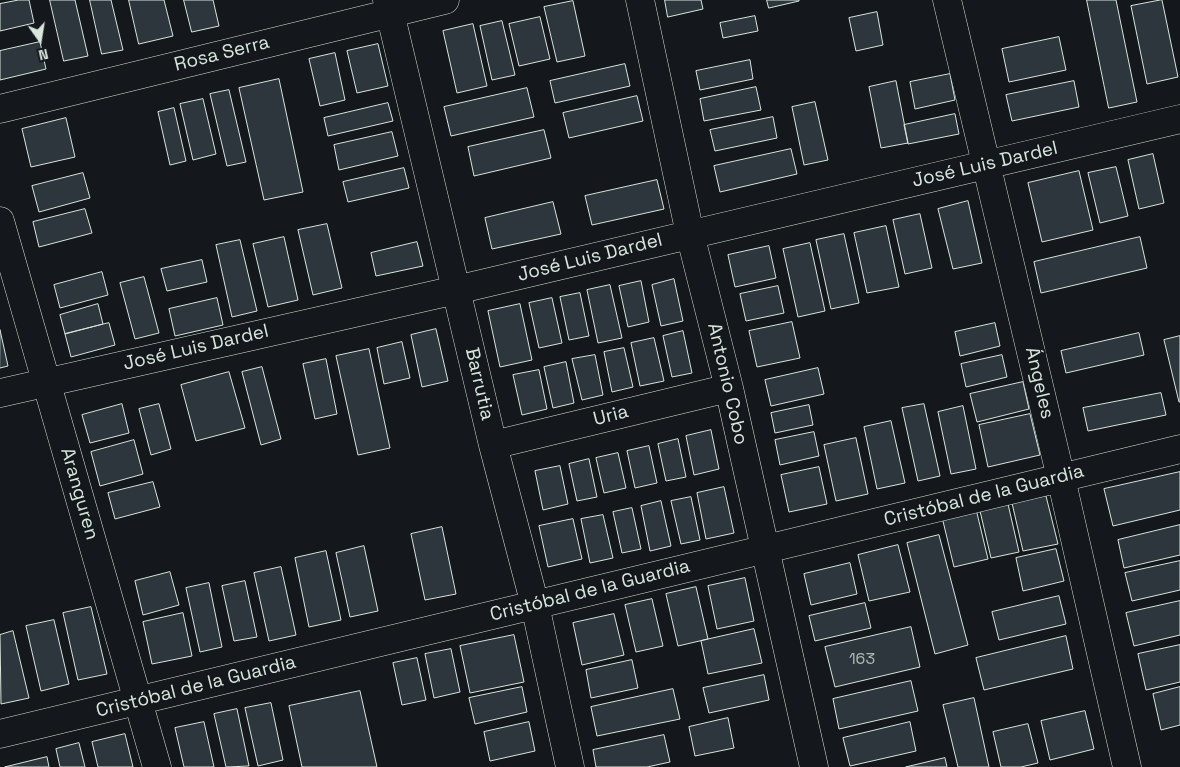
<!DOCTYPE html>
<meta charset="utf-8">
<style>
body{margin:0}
#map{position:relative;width:1180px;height:767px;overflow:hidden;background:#14181c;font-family:"Space Grotesk",sans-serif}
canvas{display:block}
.north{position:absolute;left:15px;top:15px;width:50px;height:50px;-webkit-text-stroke:4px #14181c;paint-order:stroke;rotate:167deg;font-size:14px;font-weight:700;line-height:20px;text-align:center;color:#d8e6dc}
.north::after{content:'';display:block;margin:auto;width:18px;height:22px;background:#d8e6dc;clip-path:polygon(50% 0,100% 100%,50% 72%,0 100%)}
</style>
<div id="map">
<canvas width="1180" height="767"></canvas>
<div class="north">N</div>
</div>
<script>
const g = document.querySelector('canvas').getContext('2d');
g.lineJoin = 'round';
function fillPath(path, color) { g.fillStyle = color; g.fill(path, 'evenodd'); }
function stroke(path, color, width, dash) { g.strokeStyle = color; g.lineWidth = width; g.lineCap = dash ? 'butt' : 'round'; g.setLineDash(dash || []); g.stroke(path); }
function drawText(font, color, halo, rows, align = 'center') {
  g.font = font + ' "Space Grotesk",sans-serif'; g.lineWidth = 4; g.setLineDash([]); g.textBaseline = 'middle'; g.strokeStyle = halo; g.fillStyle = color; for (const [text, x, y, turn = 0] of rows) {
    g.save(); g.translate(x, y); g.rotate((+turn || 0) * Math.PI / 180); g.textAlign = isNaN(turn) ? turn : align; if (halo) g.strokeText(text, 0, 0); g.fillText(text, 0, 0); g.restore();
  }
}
const building = new Path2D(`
 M19 0H29L34 23 0 31V4Z
 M50 0H75L88 56 64 61Z
 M90 0H111L123 50 102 54Z
 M129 0H164L173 36 139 44Z
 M184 0H213L219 26 192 32Z
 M665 0H701L703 9 668 17Z
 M767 0H799V1L769 8Z
 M1087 0H1116L1137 102 1109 108Z
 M1162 0 1178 77 1147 84 1131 6Z
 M573 1 585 56 557 62 544 7Z
 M877 12 883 45 856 51 849 18Z
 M755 16 758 31 723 38 720 23Z
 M540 17 550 59 519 66 509 24Z
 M502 21 515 75 492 80 480 26Z
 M473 24 487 86 457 93 443 31Z
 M1059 37 1066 70 1009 82 1002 49Z
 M40 42 46 69 0 80V51Z
 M378 44 388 86 357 93 347 51Z
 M335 53 345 100 320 106 309 59Z
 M750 60 753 79 700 90 696 71Z
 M625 64 630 86 555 103 550 81Z
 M950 74 955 100 915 109 910 82Z
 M279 79 303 192 264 200 239 88Z
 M896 81 908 143 881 148 869 87Z
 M1074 81 1079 107 1012 121 1006 95Z
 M756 87 761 110 704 121 700 99Z
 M527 88 534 117 451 136 444 107Z
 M229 90 246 162 227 166 210 94Z
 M637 96 643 121 569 138 563 113Z
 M203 99 216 154 193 160 180 104Z
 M815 102 828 160 804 165 792 107Z
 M388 103 393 121 328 136 324 118Z
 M174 108 186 161 170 165 158 112Z
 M955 114 959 134 908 144 904 125Z
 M773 117 777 138 715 151 710 130Z
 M66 118 75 157 31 167 22 129Z
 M544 130 551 158 474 176 468 147Z
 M392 132 398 156 339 170 334 145Z
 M791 149 797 174 720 192 714 166Z
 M1153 154 1164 203 1139 209 1128 160Z
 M1116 167 1128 216 1100 223 1088 173Z
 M404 168 409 188 348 202 343 182Z
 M1079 171 1093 230 1042 242 1028 183Z
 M83 173 90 198 39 212 32 186Z
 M657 180 664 209 592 225 585 196Z
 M968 201 982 263 953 269 938 209Z
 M553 202 561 234 492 249 485 218Z
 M85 209 92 233 39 247 33 222Z
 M920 214 932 268 905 274 893 220Z
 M327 224 342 288 313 295 298 230Z
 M886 226 899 287 867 293 854 233Z
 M844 234 859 303 831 309 816 240Z
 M284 237 298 300 268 307 253 244Z
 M1140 237 1147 268 1041 293 1034 262Z
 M240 240 257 311 232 317 216 245Z
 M417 242 423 266 376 276 371 253Z
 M810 243 825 311 798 317 783 249Z
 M769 246 776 278 735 287 728 255Z
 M202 260 207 282 167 291 161 269Z
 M102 272 108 295 60 308 54 285Z
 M144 277 159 333 135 339 120 283Z
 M674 279 683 321 661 326 652 285Z
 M641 281 649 322 628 327 619 286Z
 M610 285 622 338 598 343 587 290Z
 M778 286 784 313 746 321 740 294Z
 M580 293 589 336 569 340 560 297Z
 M217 298 223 325 175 336 169 309Z
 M552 298 562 343 539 348 529 303Z
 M98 304 103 324 65 334 60 315Z
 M520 304 532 360 500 367 488 311Z
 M792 322 800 358 757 367 749 331Z
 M109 323 115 345 71 357 65 334Z
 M995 323 1000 346 960 356 955 332Z
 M436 329 448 381 422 387 411 335Z
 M0 330 8 366 0 368Z
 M683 331 692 373 672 377 663 336Z
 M1139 333 1144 355 1066 373 1061 351Z
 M1180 336V402H1179L1164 340Z
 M654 338 664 381 640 386 631 343Z
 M402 342 410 378 384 384 377 348Z
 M624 348 633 387 612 392 604 352Z
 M369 349 390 448 358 455 336 356Z
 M595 355 603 395 582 400 572 359Z
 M1002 355 1007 377 966 387 961 364Z
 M326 359 337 414 315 419 303 364Z
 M566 362 574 403 553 408 544 367Z
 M262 367 281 439 261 445 242 372Z
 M818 368 824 394 771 406 765 380Z
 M539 370 547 409 522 415 513 375Z
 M229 372 245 428 196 441 181 385Z
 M1023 382 1029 409 977 422 970 394Z
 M1161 393 1166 415 1088 431 1083 408Z
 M122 404 129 433 90 443 82 415Z
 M159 404 171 449 151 455 139 409Z
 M924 404 940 476 918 481 902 408Z
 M809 405 813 425 775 433 771 413Z
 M963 406 976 469 951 474 938 412Z
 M1030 414 1040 455 988 467 979 425Z
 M891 421 905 483 877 489 864 427Z
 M711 430 719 469 694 475 686 436Z
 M814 432 819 456 780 465 775 440Z
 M856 438 868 494 836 501 824 445Z
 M678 439 686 477 666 481 658 444Z
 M134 440 143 474 100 486 91 452Z
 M649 446 657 483 635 488 627 451Z
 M618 453 626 488 604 493 596 458Z
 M589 459 597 497 577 501 569 464Z
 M560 466 568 504 543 510 535 471Z
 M819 467 827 504 789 512 781 475Z
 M1180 472V510L1113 526 1104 489Z
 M153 482 160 507 115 519 108 493Z
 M724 487 734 533 706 539 697 493Z
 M1046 496 1058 544 1023 551 1012 503Z
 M691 497 700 540 681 544 671 501Z
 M661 501 671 546 650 551 641 506Z
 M1008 504 1019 552 991 558 980 511Z
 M632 508 641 549 622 553 613 512Z
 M976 509 988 559 954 567 942 517Z
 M603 515 613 558 590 563 581 519Z
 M573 519 582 559 548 567 539 526Z
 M1180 525V555L1124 568 1118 540Z
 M442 527 456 594 425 600 411 534Z
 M939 535 968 645 935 654 907 543Z
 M898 545 910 592 869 601 858 555Z
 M364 546 378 611 350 617 336 553Z
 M1056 549 1064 581 1023 591 1016 558Z
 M326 551 341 620 309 627 295 558Z
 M1180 561V590L1132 601 1125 573Z
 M850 563 857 594 811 605 804 574Z
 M281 567 296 635 269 641 254 573Z
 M170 572 179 605 143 615 135 581Z
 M745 578 754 621 717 629 708 586Z
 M245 581 257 637 234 641 222 586Z
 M209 583 222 647 200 652 186 588Z
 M696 587 708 639 678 646 666 594Z
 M1059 596 1066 624 999 640 992 612Z
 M652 599 663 646 636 652 625 605Z
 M1180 601V635L1134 646 1126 613Z
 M865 603 871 628 815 641 809 616Z
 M91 607 107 674 78 680 63 613Z
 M183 613 192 656 152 664 143 622Z
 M614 614 624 655 582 665 573 623Z
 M54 620 69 684 41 691 26 626Z
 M911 627 920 667 835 687 825 647Z
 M754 629 762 663 708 674 701 641Z
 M13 631 29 698 1 704 0 635Z
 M514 635 524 682 470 693 460 646Z
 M1066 636 1073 669 984 690 976 658Z
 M1180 645V682L1146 690 1138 654Z
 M451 649 460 692 434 698 425 654Z
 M417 658 426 700 402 705 393 663Z
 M632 660 638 688 591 698 586 670Z
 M764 675 769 700 709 713 703 688Z
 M911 681 918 711 839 729 833 699Z
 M522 687 527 712 475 724 469 698Z
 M1180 687V725L1161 730 1153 694Z
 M673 689 680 719 597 736 591 707Z
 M360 691 377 767H302L289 706Z
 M974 698 989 767H958L943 705Z
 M271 703 283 760 258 766 245 708Z
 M237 709 249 766 226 767 214 714Z
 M1085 711 1094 749 1050 760 1041 721Z
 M728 718 734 748 695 756 689 727Z
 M204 722 214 767H184L175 728Z
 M529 722 535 751 490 761 484 732Z
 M910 722 916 751 850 766 843 738Z
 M1028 724 1038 763 1021 767H1001L993 732Z
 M125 734 133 767H98L92 742Z
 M664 735 670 762 647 767H596L593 750Z
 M79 743 85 767H60L56 749Z
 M47 757 49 767H5Z
 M945 758 947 767H906Z`);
const minor = new Path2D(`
 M387 0 493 445 535 605 570 767
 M640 0 690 234 729 388 814 767
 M947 0 1061 478 1127 767
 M0 109 445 0
 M0 221 157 767
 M0 393 456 290 1180 119
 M493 445 729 388
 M0 734 1180 449`);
const numberNames = [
 ["163",862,660]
];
const streetNames = [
 ["Rosa Serra",222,54,-14],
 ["José Luis Dardel",985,165,-13],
 ["José Luis Dardel",590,258,-14],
 ["José Luis Dardel",196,348,-13],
 ["Ángeles",1039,383,77],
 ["Barrutia",479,384,77],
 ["Antonio Cobo",727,384,77],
 ["Uria",611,416,-14],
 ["Aranguren",79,494,74],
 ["Cristóbal de la Guardia",984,496,-14],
 ["Cristóbal de la Guardia",590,591,-14],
 ["Cristóbal de la Guardia",196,687,-14]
];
fillPath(building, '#2c363c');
stroke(building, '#d8e6dc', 1);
stroke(minor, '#d8e6dc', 29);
stroke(minor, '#14181c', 28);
drawText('16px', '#adbab4', null, numberNames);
drawText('19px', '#d8e6dc', '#14181c', streetNames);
</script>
